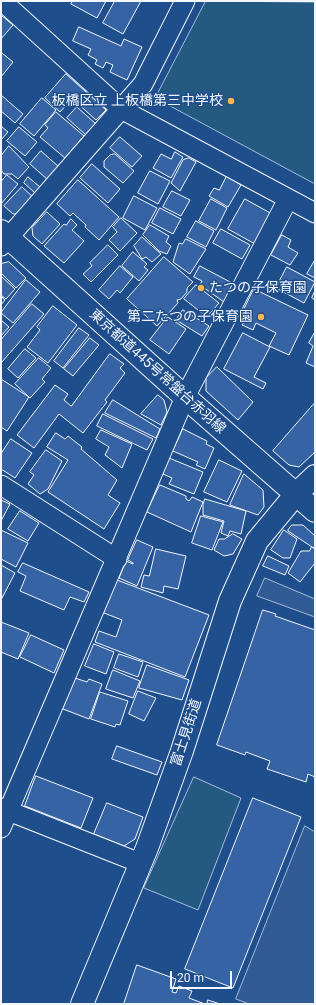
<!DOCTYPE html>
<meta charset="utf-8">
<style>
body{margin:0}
#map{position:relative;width:316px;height:1005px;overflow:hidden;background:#1f4e8c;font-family:Roboto,sans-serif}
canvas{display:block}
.frame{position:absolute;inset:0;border:2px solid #f2f6ff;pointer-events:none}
.scale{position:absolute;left:170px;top:971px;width:62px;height:18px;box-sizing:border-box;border:2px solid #f2f6ff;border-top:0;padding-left:5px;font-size:12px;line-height:14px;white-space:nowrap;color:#f2f6ff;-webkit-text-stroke:3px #1f4e8c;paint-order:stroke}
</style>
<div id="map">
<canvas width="316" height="1005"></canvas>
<div class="frame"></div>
<div class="scale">20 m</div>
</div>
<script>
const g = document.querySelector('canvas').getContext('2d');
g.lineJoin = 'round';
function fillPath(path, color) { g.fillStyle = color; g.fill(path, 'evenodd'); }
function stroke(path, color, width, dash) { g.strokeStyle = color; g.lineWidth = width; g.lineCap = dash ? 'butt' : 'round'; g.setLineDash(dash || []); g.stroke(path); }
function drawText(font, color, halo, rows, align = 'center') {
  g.font = font + ' Roboto,"Noto Sans JP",sans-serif'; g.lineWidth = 3; g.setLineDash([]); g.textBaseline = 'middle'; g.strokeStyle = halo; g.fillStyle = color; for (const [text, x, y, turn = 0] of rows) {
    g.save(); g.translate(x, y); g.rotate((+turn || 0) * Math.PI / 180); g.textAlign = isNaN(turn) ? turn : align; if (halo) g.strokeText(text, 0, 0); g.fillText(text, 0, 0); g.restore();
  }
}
const green = new Path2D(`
 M206 1 315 2V184L159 100 157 95Z
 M194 777 241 798 198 910 144 888Z`);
const parking = new Path2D(`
 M265 578 315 599V617L257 596Z
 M305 826 315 832V1004H249L236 999Z`);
const building = new Path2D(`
 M73 1H106L97 18 71 4Z
 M115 1H141L123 34 103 23Z
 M1 15 13 25 1 39Z
 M79 27 121 46 124 39 142 47 127 80 110 72 113 65 106 62 103 68 95 64 97 60 88 55 91 49 73 41Z
 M2 53 13 62 1 77V54Z
 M66 74 106 110 96 120 76 102 74 104 70 101 60 112 45 98Z
 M1 95 23 114 15 123 1 111Z
 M42 98 56 110 34 136 20 124Z
 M77 107 96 124 86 135 67 118Z
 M56 112 84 136 65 158 40 137 48 128 45 125Z
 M1 126 8 132 1 140Z
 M19 127 37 142 25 156 7 141Z
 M120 137 142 156 132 167 110 148Z
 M9 146 29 167 18 179 12 174H4L1 170V156Z
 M41 151 59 167 48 180 30 164Z
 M175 152 183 157 171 178 153 168 161 154 171 159Z
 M115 154 134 171 123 183 104 167V161L110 155Z
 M189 158 196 162 180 191 171 183 183 160Z
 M92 164 120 189 108 203 80 178Z
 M150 171 170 181 158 204 138 193Z
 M7 175 18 184 1 204V182Z
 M227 176 241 185 228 207 209 196 214 188 219 190Z
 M28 177 40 187 35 193 24 183Z
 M78 180 119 217 99 240 85 227 86 225 73 213 70 216 57 204Z
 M22 187 33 197 18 214H13L4 206Z
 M172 191 190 200 181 216 163 207Z
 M134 196 157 208 145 230 123 218Z
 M211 199 227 208 216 230 199 221Z
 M245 199 272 214 255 244 228 229Z
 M160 208 181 219 173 234 152 223Z
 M47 212 60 224 42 244 33 236 32 228Z
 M121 218 137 233 120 251 109 240 117 232 113 227Z
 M71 219 77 225 72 230 84 241 64 263 44 246 64 224 66 225Z
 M196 221 214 231 206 247 187 237Z
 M150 225 169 236 166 242 171 246 167 254 159 251 143 235Z
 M221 229 250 245 242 259 213 243Z
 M282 235 291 240 288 247 298 253 290 265 271 255Z
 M142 237 161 254 152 262 146 257 142 259 134 246Z
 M186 239 206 249 190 274 173 262 179 243 182 244Z
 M108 245 118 255 91 282 83 274 92 266 90 263Z
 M133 252 147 264 144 267 148 270 139 281 122 266Z
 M164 257 193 282 187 288V292L181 299 177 300 178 303 157 326 127 299Z
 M315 260V278L307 274Z
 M9 262 26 278 16 288 1 273V264Z
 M120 266 133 277 120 293 117 290 109 299 99 290Z
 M200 266 234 284 224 302 200 285 202 281 194 277Z
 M287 267 315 282 304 303 276 288Z
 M1 276 15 289 6 299 1 295Z
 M26 280 40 292 13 323 1 313Z
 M196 285 219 303 207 317 184 299Z
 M254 289 308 315 289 355 269 346 276 333 256 323 253 330 242 325 246 319 241 316Z
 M315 291V300L312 298Z
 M1 296 5 300 1 305Z
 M32 304 44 314 1 363V340Z
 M53 306 77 325 48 363 27 347 40 330 37 327Z
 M183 310 209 326 202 336 176 320Z
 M168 317 186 329 169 354 150 340Z
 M1 320 9 327 1 336Z
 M79 328 89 335 63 368 54 361Z
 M315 332V367L306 363 313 346 309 343Z
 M243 333 270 347 254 377 266 383 263 389 224 369Z
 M90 338 99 345 73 376 64 369Z
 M25 349 36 358 18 378 8 369Z
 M110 354 124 364 120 368 125 373 105 400 107 402 83 433 59 414 34 448 17 435 55 385 68 394 64 400 71 406Z
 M39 358 51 368 42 379 45 382 30 398 15 384Z
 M217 367 253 402 238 420 206 391V378Z
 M1 379 29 397 7 431 1 427Z
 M158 395 164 400 167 412 161 425 141 414Z
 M113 400 160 429 156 438 105 413Z
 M314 404 315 405V452L299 467 289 465 273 451Z
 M103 414 153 439 147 450 97 426Z
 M183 429 207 441 206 444 214 448 205 469 196 465 198 462 173 451Z
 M101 430 132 444 122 468 105 455 109 447 96 439Z
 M56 433 65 439 68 436 82 447 81 449 117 480 108 495 120 503 104 529 48 492 68 460 47 447Z
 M11 439 32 453 15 478 1 469V454Z
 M46 450 62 461 48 489 40 494 28 484 34 475 30 472Z
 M169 458 203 472 194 494 169 484 172 478 163 474Z
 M219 460 242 471 227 502 204 492Z
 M244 474 263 490 264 507 258 515 230 505Z
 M160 485 186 496V499L189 501 192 497 203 502 191 532 147 512Z
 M205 499 246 511 241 534 230 531 228 536 221 533 224 521 203 515V505Z
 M1 500 10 504 1 521Z
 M20 511 39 523 28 541 8 529Z
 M201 516 223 522 212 550 192 543Z
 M292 525H303L315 536V549L288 531V530Z
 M1 530 28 543 16 567 1 559Z
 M284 530 297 539 290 558H283L271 550Z
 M233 534 242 539 233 554 224 556 214 550 219 539H224Z
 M137 540 153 547 137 586 119 578 126 561 133 564V563L128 560Z
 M312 547 315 549V563L300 582 288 573 301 551H309Z
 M156 549 186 556 178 589 164 586 163 593 141 587 144 575 149 576Z
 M268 556 289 566 285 575 263 566Z
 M23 563 89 592 84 602 70 597 64 610 20 591 26 576 18 572Z
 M1 565 15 573 1 600Z
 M117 580 209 615 185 677 95 642 99 631 116 637 122 620 104 613Z
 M263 610 276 614 275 616 315 630V777L308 774 306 782 267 769 270 761 246 752 245 755 217 745Z
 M1 622 29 633 18 659 1 652Z
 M31 635 64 650 54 673 20 657Z
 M94 644 114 652 106 674 85 666Z
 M119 654 143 662 138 677 114 668Z
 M147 665 189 680 182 700 139 688Z
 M113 670 140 681 133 698 106 689Z
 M75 678 87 682 89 679 102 684 89 719 63 709Z
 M138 691 156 698 144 721 129 714Z
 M100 692 128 701 120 725 116 724 115 727 91 719Z
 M117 746 162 762 157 775 112 759Z
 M36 776 93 798 81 828 25 806Z
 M253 798 301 817 233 988 185 969Z
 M107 803 143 817 135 839 124 846 94 834Z
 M137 965 176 979 172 992 176 993 179 986 192 991 189 998 205 1004H124Z
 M208 1000 220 1004H207Z`);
const street = new Path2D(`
 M2 1 121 109 315 213
 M1 246 143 84 185 1
 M1 485 117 559
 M1 808 140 863
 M1 828 185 397 288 199`);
const secondary = new Path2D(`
 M1 231 185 397 315 511
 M82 1004 147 848 182 751 230 601 257 541 296 494 315 476`);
const markers = [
 [231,101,4,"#ffb74d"],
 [201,288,4,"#ffb74d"],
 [261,317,4,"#ffb74d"]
];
const poiNames = [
 ["板橋区立 上板橋第三中学校",223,101],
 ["たつの子保育園",209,288,"left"],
 ["第二たつの子保育園",253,317]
];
const streetNames = [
 ["東京都道445号常盤台赤羽線",157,372,42],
 ["富士見街道",187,733,-72]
];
fillPath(green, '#245a82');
stroke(green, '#a8bbd7', 1);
fillPath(parking, '#305b95');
stroke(parking, '#a8bbd7', 1);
fillPath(building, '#3563a3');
stroke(building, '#f2f6ff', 1);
stroke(street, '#f2f6ff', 21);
stroke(secondary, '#f2f6ff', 24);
stroke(street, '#1f4e8c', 19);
stroke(secondary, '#1f4e8c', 22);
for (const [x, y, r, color] of markers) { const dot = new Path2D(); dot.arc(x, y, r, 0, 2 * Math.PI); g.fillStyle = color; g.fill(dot); stroke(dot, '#1f4e8c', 1.5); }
drawText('14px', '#f2f6ff', '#1f4e8c', poiNames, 'right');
drawText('14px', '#f2f6ff', '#1f4e8c', streetNames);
</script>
